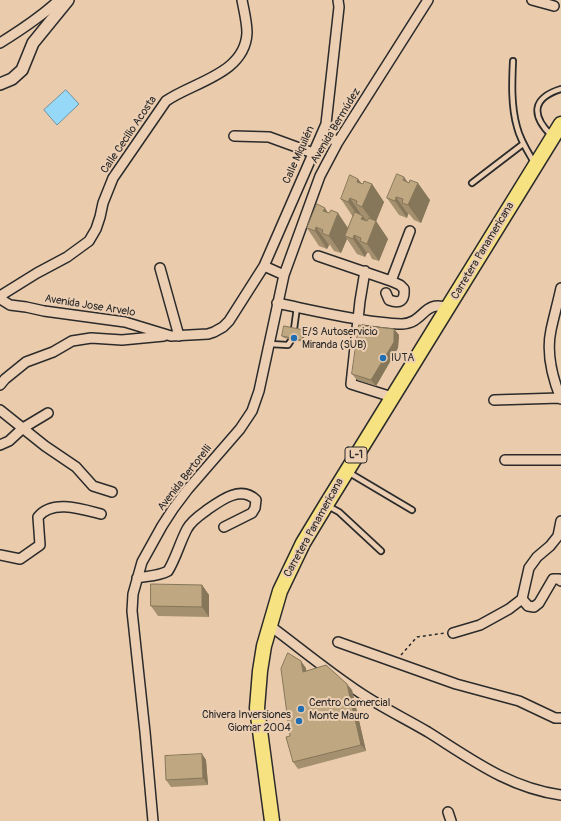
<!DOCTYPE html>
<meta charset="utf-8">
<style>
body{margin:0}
canvas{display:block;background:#eaccac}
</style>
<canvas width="561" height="821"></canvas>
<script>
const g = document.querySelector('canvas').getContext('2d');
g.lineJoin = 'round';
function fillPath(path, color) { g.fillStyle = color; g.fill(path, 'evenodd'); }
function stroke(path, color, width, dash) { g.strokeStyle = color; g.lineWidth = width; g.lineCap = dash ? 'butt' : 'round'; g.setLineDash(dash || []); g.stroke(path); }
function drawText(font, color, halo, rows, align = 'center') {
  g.font = font + ' Pangolin,sans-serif'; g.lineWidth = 4; g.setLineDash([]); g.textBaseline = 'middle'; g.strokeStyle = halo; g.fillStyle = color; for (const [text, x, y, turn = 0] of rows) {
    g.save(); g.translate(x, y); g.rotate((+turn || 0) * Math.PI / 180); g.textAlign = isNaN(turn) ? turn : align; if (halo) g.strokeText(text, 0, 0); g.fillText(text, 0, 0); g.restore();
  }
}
const water = new Path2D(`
 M66 90 79 104 57 125 44 110Z`);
const path = new Path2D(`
 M401 655 417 637 445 633`);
const service = new Path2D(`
 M513 61C512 82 511 106 517 127 520 140 528 152 535 164
 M551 135C531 115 532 98 561 89
 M472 183 523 144
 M294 329 297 307
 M270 344 288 345 292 339
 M348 472 412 510
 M328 506 339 512 381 551`);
const minor = new Path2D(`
 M242 0C244 11 247 22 247 33 245 74 193 82 166 101L113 178 103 203 100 217 96 229 89 241 67 257 37 273 0 296 2 300 10 305 26 307 44 311 125 322 171 336 208 334 214 332 223 327 229 321 264 266 326 124 339 7 338 0
 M532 0 554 6
 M0 43C21 30 41 17 59 0
 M322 134 338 142
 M234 136 269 137 313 153
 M318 256 391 281 400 285 404 289C405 301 400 304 389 300L386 293
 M264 266 284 275
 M160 268 179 336
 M365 271 360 301 351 384 392 397
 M391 281 410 231
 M561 288C558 302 554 316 551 330 546 353 552 377 561 399
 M277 303C311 310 344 318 378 322 386 323 394 324 402 324 425 323 423 299 448 308
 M0 385 5 379 26 362 53 352 72 341 91 338 122 340 164 336
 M494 400 560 398
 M0 410 45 446 76 467 93 486 112 492
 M0 445 9 441 23 428 48 413
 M505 460H561
 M0 555 20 559 40 545 38 517C52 499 82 509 101 514
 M137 578C148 576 159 576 168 571 176 558 180 542 187 529 191 521 200 515 207 510 221 500 241 485 256 500L255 508 252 513 224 527
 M522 599 528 606 534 607 539 603 553 579H559L561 581
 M269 625C300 648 330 673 362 694 383 708 406 719 428 732 471 759 509 788 561 795
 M453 633 480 625 509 609 522 599 529 568 537 557 550 546 558 536 561 521
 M338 642 456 684 519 701 555 718H561
 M448 812 451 821
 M153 821 145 732 132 611 133 594 142 562 162 526 173 509 188 489 240 429 252 411 259 391 284 275 320 176 338 142 428 0`);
const tertiary = new Path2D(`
 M0 84 12 79 22 70 33 43 68 0`);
const primary = new Path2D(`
 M272 821 257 708 260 671 264 646 280 591 303 543 326 505 561 124`);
const wall = new Path2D(`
 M358 179 362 184H372L384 202 376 221 388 239 379 261 372 259 369 253H367L365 257 357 254 347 239 341 253 334 251 330 245H329L327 249 319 246 307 228 328 213 348 228 353 217 341 199Z
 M408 182 430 200 421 223 414 220 410 215 408 214 407 218 399 215 387 198Z
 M394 329 399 335 398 348 376 386 357 380 352 374Z
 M304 330 305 332 303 342 284 338 282 336Z
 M202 585 209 595V617L158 616 151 606Z
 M306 668V671L352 690 366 751 298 769 293 762 290 736Z
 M202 754 206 760 208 785 171 787 166 780Z`);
const shadedWall = new Path2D(`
 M404 177 414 191 418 183 430 200 421 223 408 205 403 180Z
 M358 179 368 193 372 184 384 202 375 224 362 207 357 182Z
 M396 197 408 214 407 218 395 201Z
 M350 198 362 216 361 220 348 202Z
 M325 208 334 222 338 213 350 231 345 236 347 239 341 253 329 236 323 211Z
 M363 216 372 230 376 221 388 239 379 261 367 244 361 219Z
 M316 227 329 245 327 249 315 231Z
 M354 235 367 253 365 257 353 239Z
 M394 329 399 335 398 348 376 386 371 380Z
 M304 330 305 332 303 342 302 340Z
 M202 585 209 595V617L202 607Z
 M301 661 306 668 307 679 303 672Z
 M347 684 352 690 366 751 361 745Z
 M202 754 206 760 208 785 203 778Z`);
const building = new Path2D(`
 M397 174 404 177 403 180 409 183 410 180 418 183 408 205 402 203 403 199 396 197 395 201 387 198Z
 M350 175 358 179 357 182 363 184 364 181 372 184 362 207 356 204 357 201 350 198 348 202 341 199Z
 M317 204 325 208 323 211 329 213 331 210 338 213 329 236 322 233 323 230 316 227 315 231 307 228Z
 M355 212 363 216 361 219 367 221 369 218 376 221 367 244 360 241 361 238 354 235 353 239 345 236Z
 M359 325 394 329V342L371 380 352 374Z
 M284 326 304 330 302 340 282 336Z
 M151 584 202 585V607L151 606Z
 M288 653 301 661 303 672 326 665 347 684 361 745 293 762 286 737 290 736 281 669Z
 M202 754 203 778 166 780 165 756Z`);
const markers = [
 [294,338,4,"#1f6fb2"],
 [383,358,4,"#1f6fb2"],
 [301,709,4,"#1f6fb2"],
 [299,721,4,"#1f6fb2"]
];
const shields = [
 [356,455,22]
];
const shieldNames = [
 ["L-1",356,455]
];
const streetNames = [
 ["Avenida Bermúdez",336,126,-59],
 ["Calle Cecilio Acosta",129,135,-56],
 ["Calle Miquilén",299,155,-66],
 ["Carretera Panamericana",483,251,-59],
 ["Avenida Jose Arvelo",90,306,9],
 ["Avenida Bertorelli",185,478,-52],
 ["Carretera Panamericana",314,528,-61]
];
const poiNames = [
 ["E/S Autoservicio",302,332],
 ["Miranda (SUB)",302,345],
 ["IUTA",391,358],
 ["Centro Comercial",309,703],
 ["Monte Mauro",309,716],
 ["Chivera Inversiones",291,715,"right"],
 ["Giomar 2004",291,728,"right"]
];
fillPath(water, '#95d8f7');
stroke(water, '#6b93a5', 1);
stroke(service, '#2b2b2b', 8);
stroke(minor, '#2b2b2b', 12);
stroke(tertiary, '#2b2b2b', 14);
stroke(primary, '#2b2b2b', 17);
stroke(path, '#2b2b2b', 1.5, [3, 3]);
stroke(service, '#ecceb2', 4.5);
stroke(minor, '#ecceb2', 9);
stroke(tertiary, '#ecceb2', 11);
stroke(primary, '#f7e281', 14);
fillPath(wall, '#a4906f');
fillPath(shadedWall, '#86765a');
fillPath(building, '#bfa881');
stroke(building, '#86765a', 1);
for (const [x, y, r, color] of markers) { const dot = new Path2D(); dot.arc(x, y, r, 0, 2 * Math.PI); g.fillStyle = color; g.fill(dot); stroke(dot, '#ecceb2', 1.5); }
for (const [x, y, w] of shields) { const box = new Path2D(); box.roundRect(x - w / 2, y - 8, w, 16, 3); g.fillStyle = '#ecceb2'; g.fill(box); stroke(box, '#2b2b2b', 1); }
drawText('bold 10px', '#2b2b2b', null, shieldNames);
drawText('11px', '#2b2b2b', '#ecceb2', streetNames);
drawText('11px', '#2b2b2b', '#ecceb2', poiNames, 'left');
</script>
